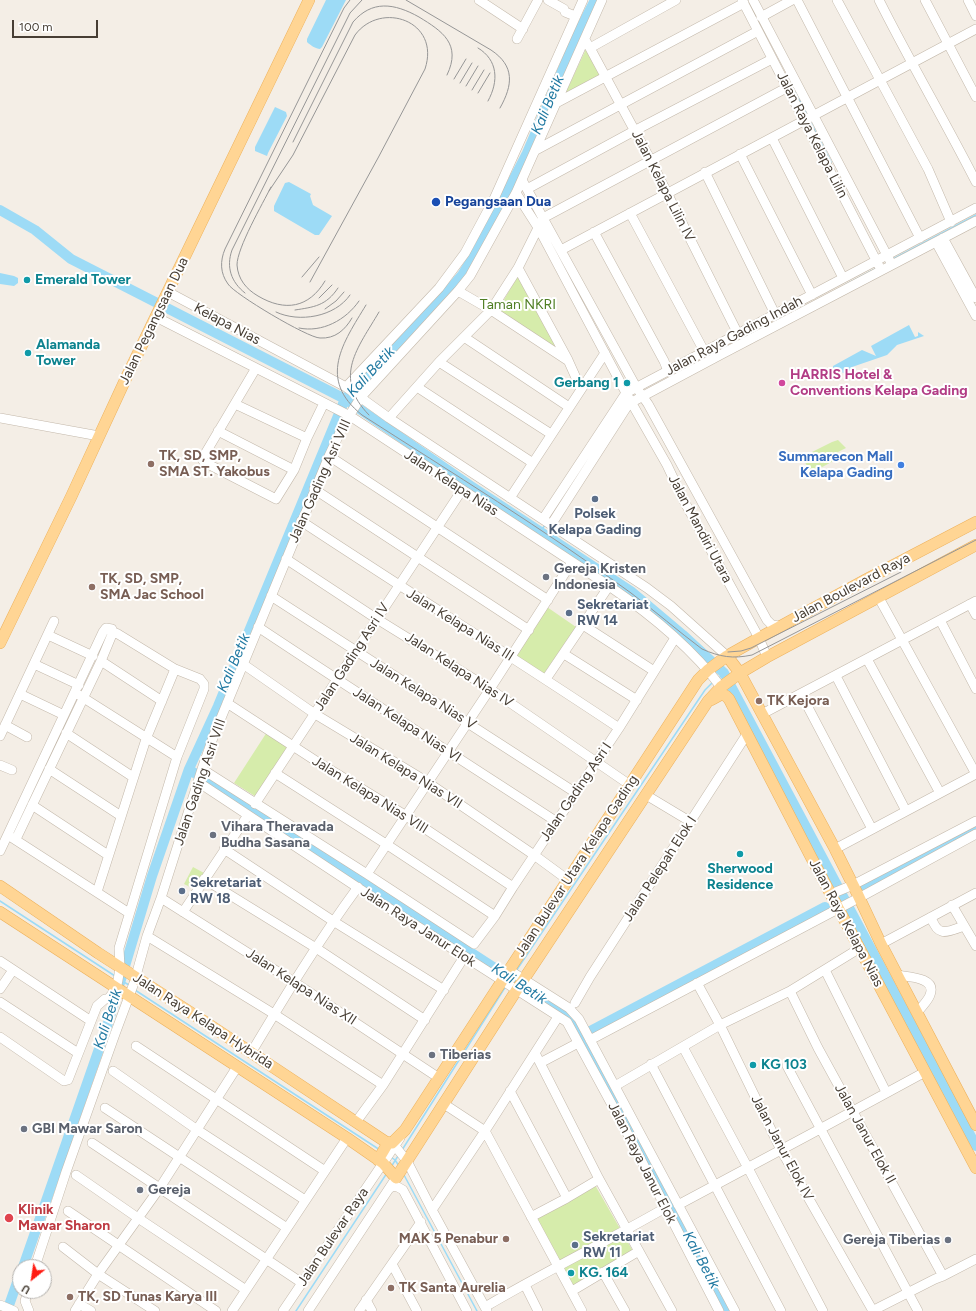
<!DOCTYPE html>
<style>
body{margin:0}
#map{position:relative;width:976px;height:1311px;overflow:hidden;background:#f4eee6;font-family:Figtree,sans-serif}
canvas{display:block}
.north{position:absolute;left:12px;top:1259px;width:40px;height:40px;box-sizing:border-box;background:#fff;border:1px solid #b5b2ae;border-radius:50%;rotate:210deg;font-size:11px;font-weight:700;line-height:16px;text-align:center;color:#473e34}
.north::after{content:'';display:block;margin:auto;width:14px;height:18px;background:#ff1b12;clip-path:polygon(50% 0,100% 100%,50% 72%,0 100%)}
.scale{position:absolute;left:12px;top:20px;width:86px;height:18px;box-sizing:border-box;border:2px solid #473e34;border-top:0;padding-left:5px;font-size:12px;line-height:14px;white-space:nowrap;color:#473e34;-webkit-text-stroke:3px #fff;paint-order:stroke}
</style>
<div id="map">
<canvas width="976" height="1311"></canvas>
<div class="north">U</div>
<div class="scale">100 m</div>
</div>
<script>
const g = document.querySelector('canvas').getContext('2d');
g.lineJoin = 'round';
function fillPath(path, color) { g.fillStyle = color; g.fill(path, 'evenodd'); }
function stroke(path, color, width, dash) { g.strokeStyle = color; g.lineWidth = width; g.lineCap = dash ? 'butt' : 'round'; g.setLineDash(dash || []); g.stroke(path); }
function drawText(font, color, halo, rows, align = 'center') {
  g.font = font + ' Figtree,sans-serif'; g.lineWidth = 4; g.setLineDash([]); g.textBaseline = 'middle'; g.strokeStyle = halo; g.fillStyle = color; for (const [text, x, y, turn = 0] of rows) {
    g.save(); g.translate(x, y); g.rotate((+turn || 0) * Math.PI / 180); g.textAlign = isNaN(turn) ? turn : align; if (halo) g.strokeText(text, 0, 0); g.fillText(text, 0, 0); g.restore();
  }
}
const green = new Path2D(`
 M587 47 604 76 564 96Z
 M519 274 561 353 498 310Z
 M838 440 846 448 838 452 841 457 811 473 802 457 832 442Z
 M547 607 576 627 543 675 514 656Z
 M267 732 291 748 258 798 234 783Z
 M193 867 204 873 194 889 184 884Z
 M595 1185 634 1253 574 1287 535 1219Z`);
const water = new Path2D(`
 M326 0H346L322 47 320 49C316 49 310 45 307 42V39Z
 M275 107 286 112 287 116 268 153 267 156 255 151V147Z
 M289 182 311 194 310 196 313 205 332 216 319 235H315L274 211V206L285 183Z
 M0 273 14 276 18 278V283L14 286 0 284Z
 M909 325 915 337 918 336V332L924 336 897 345 887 355 852 367 847 374H845L837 369 836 372 841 378 836 377 834 372 832 373 833 375 829 377 825 371 831 369 833 370V366L862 350 876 356 871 346Z`);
const stream = new Path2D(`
 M792 87 808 115
 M810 121 831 162
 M893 259 976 215
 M845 285 877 268
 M549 519 565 495
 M540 532 545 525
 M718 679 724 673
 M0 901 115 976
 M516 971 705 690 713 682
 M122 981 129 985
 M135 990 380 1150
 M402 1150 506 986
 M391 1157 395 1160 399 1166
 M391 1167 398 1156
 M404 1175 477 1311
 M296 1311 387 1173`);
const river = new Path2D(`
 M0 210 35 230 71 259 345 399 471 486 632 592 683 635 724 673 976 1146
 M193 772 567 1015 575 1025 728 1311
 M863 887 976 827
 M581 1036 825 907
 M23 1267 107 1026 152 876 189 769 218 706 345 399 443 297 462 275 478 249 527 153 579 31 595 0
 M7 1311 20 1274`);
const minor = new Path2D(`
 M479 0 523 29
 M548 0 564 9 565 12 575 16
 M742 0 879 266
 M753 0 890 261
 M797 0 920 238
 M837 0 928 169 951 222
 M879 0C910 62 945 121 976 182
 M925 0 976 97
 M968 0 976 16
 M761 17 792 0
 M517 39 538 0
 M585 40 590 48 651 161 738 334
 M590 48 676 0
 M558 102 744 3
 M772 138 843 278
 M536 150 758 31
 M740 154 812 295
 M705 172 775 314
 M522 180 636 387 648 404 767 620 772 625 779 626
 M527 189 634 131 772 59
 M516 193 539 229 626 393 667 465 684 501 759 638 767 657
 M630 213 704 351
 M594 232 664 361 668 371
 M943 238 976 298
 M936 242 976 316
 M561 250 976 29
 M518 268 568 360 581 389
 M458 291 491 310 567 360
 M168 292 346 387 389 418 647 588 671 606 727 656
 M156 317 350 416 609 586C650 614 691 647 721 687
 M464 337 569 407
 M439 362 551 434
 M256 368 202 459 204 462 276 499 294 470 307 438 324 403
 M346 387 439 288 465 253 494 199 583 0
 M417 387 533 463
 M235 404 307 438
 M0 418 99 436
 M389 418 439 362 491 310 518 268 543 218 788 87
 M218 431 294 470
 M329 456 548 600
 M314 489 529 630
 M510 498 605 353
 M543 519 626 393 976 208
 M301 521C407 591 514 658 619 728
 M551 525 628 405 632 402 720 355 976 221
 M286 559 377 619 490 689 630 785
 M271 596C372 662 474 727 576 793
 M879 598 976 774
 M970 604 976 615
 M940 620 976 689
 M583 625 654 671
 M258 627C357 693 457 757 557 822
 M48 635 93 656
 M564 654 637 700
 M867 659 940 793
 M34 664 79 685
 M243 664 315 714 421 778 534 855 568 880
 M836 676 906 811
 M546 679 609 586
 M20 694 64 715
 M801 694 872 829
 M79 695 177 757
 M227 703 316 761 400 812 513 887
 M762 714 976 601
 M5 725 27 737
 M66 733 133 777
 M0 736 54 621
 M0 765 12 770
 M49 769 121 816
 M202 769 367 874 474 944 495 916 513 887 619 728 675 638
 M275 773 386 844 495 916
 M198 782 381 903 567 1022 624 1127 719 1311
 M646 795 691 822
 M255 804 462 490
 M32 805 108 855
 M11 837 129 913
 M16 839 101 661 162 701
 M224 849 333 921 444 990
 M835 849 976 774
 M0 851 103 632 106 628 112 629 113 632 101 661
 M367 874 490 689 572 562
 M204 879 316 948 425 1020
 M97 892 146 739 175 669
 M831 894 853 885 976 821
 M161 898 294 982 439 1078
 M952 905 976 946
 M183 912 248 815
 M931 917C938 938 947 932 964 926
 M147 936 274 1014 383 1085
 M881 944 976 893
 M0 961 91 1021
 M509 970 569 1008 579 1019 735 1311
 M825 970 886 1092
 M897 975C908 977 937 977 930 995 928 1001 921 1007 917 1013
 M697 983 720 1025 781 1150 873 1311
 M0 989 13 970
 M790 991 818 1048 943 1276
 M0 1002 78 1053
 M575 1003 590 977 747 734
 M0 1037 64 1081 68 1080 97 1006 105 999H108L116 989 118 980 120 968 119 948 177 757 204 689V684L200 679 175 669 118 634 113 632
 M590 1040 868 893 976 834
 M136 1046 325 1171
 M683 1047 748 1168 823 1311
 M251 1053C285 996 319 940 358 887
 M535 1053 599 1179 672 1311
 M540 1063 578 1043
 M651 1064 781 1311
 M787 1066 918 1311
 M113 1071 196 1129 305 1200
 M615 1086 720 1025 790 991 860 948
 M510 1091 567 1198
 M444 1104 485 1131 582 1311
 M105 1108 287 1228
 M356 1122 383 1085 464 957
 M92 1143 302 1283
 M395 1146 407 1161 432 1210 487 1311
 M76 1175 138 1218 246 1290
 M388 1190 391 1187 396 1186 403 1190 467 1311
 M678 1205 820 1129 925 1072
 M432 1210 485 1131 556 1020
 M68 1211 216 1311
 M531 1217 567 1198 599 1179
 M63 1247 98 1274 155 1311
 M392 1264 417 1311
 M35 1267 66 1172 115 1034 134 983 147 936 161 898 202 769 214 735 329 456 344 424 361 397 458 291 470 276 516 193 602 0
 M603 1272 625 1311
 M525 1285 538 1311
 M28 1291 25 1301 29 1311
 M572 1291 639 1251
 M366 1300 372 1311
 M79 1304 91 1311
 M0 1305 14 1311
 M485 1307C544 1272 606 1242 665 1208
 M75 1311 98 1274 159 1189 237 1067
 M232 1311 347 1138
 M283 1311 400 1138
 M308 1311 396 1178
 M359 1311 421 1222
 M872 1311 935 1279 943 1276 976 1259`);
const major = new Path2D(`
 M0 643 71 497 127 376 309 0
 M727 656 740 673 835 849 858 895 881 944 976 1125
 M711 700 722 694 726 696 729 699 811 857 976 1168
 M0 886 98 953 196 1016 386 1142 392 1143 405 1130 698 680 708 670 727 656 759 638 867 579 976 522
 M0 912 347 1138 383 1163 396 1178 516 991 708 701 721 687 740 673 767 657 976 545
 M378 1160 388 1143`);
const tram = new Path2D(`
 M350 0 344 8 225 249C220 261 220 273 228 284 234 294 308 338 320 338 335 339 345 330 352 318
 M406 0 491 50C515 66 513 85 500 108
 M478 48C498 60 499 81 488 101
 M454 79 466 59
 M460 83 472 63
 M466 86 478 66
 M472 90 484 70
 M478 93 490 73
 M293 142 353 22C372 0 394 3 419 17 442 31 462 44 447 75
 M271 187C263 203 237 248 237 265 238 279 246 289 258 296 285 312 309 308 325 281
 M269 191 293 155 355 35C381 0 441 21 425 69L378 158 310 282
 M302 277 319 257
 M245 293C231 282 226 267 232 250L350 13 362 0
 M319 298 332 285
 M366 305C343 343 317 379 362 415 452 473 544 529 631 593 655 611 678 631 702 649 720 657 733 659 752 655L976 540
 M325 309 336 301 344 292
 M295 310C314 307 326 306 338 288
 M276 312C299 323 335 317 350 295
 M299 328C322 333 346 320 359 301
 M369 415C332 377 358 348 379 312
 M728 652 741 651 751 648 901 572`);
const markers = [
 [436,202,5,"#1a4fb4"],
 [27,280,4,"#0f9aa8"],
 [28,353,4,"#0f9aa8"],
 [627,383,4,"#0f9aa8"],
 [782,383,4,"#d1479c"],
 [151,464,4,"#8d6e63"],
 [901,465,4,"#3f7fe0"],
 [595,499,4,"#5c6f8a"],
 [546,577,4,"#6b7280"],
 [92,587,4,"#8d6e63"],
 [569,613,4,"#5c6f8a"],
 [759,701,4,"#8d6e63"],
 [213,835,4,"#6b7280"],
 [740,854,4,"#0f9aa8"],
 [182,891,4,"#5c6f8a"],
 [432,1055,4,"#6b7280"],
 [753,1065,4,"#0f9aa8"],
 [24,1129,4,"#6b7280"],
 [140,1190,4,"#6b7280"],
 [9,1218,5,"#e0444e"],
 [506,1239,4,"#8d6e63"],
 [948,1240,4,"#6b7280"],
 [575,1245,4,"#5c6f8a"],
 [571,1273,4,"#0f9aa8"],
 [391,1288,4,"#8d6e63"],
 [70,1297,4,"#8d6e63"]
];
const streetNames = [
 ["Jalan Raya Kelapa Lilin",812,135,63],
 ["Jalan Kelapa Lilin IV",663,186,63],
 ["Jalan Pegangsaan Dua",154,321,-64],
 ["Kelapa Nias",227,324,28],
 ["Jalan Raya Gading Indah",734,336,-28],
 ["Jalan Gading Asri VIII",320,481,-66],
 ["Jalan Kelapa Nias",451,483,33],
 ["Jalan Mandiri Utara",700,529,62],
 ["Jalan Boulevard Raya",851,588,-28],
 ["Jalan Kelapa Nias III",460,625,32],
 ["Jalan Gading Asri IV",352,657,-57],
 ["Jalan Kelapa Nias IV",459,670,33],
 ["Jalan Kelapa Nias V",423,694,32],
 ["Jalan Kelapa Nias VI",407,725,33],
 ["Jalan Kelapa Nias VII",406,771,32],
 ["Jalan Gading Asri VIII",200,782,-71],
 ["Jalan Gading Asri I",576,792,-56],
 ["Jalan Kelapa Nias VIII",370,795,32],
 ["Jalan Bulevar Utara Kelapa Gading",577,866,-57],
 ["Jalan Pelepah Elok I",660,869,-57],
 ["Jalan Raya Kelapa Nias",846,923,62],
 ["Jalan Raya Janur Elok",418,927,33],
 ["Jalan Kelapa Nias XII",301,987,33],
 ["Jalan Raya Kelapa Hybrida",203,1021,33],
 ["Jalan Janur Elok II",865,1134,61],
 ["Jalan Janur Elok IV",782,1148,62],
 ["Jalan Raya Janur Elok",642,1163,63],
 ["Jalan Bulevar Raya",333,1237,-56]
];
const transitNames = [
 ["Pegangsaan Dua",445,202]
];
const cultureNames = [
 ["Emerald Tower",35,280],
 ["Alamanda",36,345],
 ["Tower",36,361],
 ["Gerbang 1",619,383,"right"],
 ["Sherwood",740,869,"center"],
 ["Residence",740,885,"center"],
 ["KG 103",761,1065],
 ["KG. 164",579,1273]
];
const parkNames = [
 ["Taman NKRI",518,305]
];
const hotelNames = [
 ["HARRIS Hotel &",790,375],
 ["Conventions Kelapa Gading",790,391]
];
const educationNames = [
 ["TK, SD, SMP,",159,456],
 ["SMA ST. Yakobus",159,472],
 ["TK, SD, SMP,",100,579],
 ["SMA Jac School",100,595],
 ["TK Kejora",767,701],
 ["MAK 5 Penabur",498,1239,"right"],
 ["TK Santa Aurelia",399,1288],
 ["TK, SD Tunas Karya III",78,1297]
];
const shopNames = [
 ["Summarecon Mall",893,457],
 ["Kelapa Gading",893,473]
];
const serviceNames = [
 ["Polsek",595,514,"center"],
 ["Kelapa Gading",595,530,"center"],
 ["Sekretariat",577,605],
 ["RW 14",577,621],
 ["Sekretariat",190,883],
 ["RW 18",190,899],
 ["Sekretariat",583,1237],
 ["RW 11",583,1253]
];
const worshipNames = [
 ["Gereja Kristen",554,569],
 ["Indonesia",554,585],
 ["Vihara Theravada",221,827],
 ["Budha Sasana",221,843],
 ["Tiberias",440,1055],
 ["GBI Mawar Saron",32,1129],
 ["Gereja",148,1190],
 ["Gereja Tiberias",940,1240,"right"]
];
const healthNames = [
 ["Klinik",18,1210],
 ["Mawar Sharon",18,1226]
];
const waterNames = [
 ["Kali Betik",548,105,-67],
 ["Kali Betik",371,372,-47],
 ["Kali Betik",234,663,-67],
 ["Kali Betik",519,984,33],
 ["Kali Betik",108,1019,-72],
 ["Kali Betik",701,1260,62]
];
fillPath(green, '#d6ecab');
fillPath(water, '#9ddbf6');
stroke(stream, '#9ddbf6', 1.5);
stroke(river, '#9ddbf6', 10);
stroke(minor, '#c3b8aa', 10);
stroke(major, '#edb15b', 12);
stroke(minor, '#fff', 9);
stroke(major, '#ffd594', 11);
stroke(tram, '#969696', 1);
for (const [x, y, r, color] of markers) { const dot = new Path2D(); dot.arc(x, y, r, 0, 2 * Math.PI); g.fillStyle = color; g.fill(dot); stroke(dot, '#fff', 1.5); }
drawText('14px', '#473e34', '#fff', streetNames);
drawText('bold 14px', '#164399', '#fff', transitNames, 'left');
drawText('bold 14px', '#0d838f', '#fff', cultureNames, 'left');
drawText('14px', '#4f7e23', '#fff', parkNames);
drawText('bold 14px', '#b23c85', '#fff', hotelNames, 'left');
drawText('bold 14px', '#785e54', '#fff', educationNames, 'left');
drawText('bold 14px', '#366cbe', '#fff', shopNames, 'right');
drawText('bold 14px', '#4e5e75', '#fff', serviceNames, 'left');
drawText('bold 14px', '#5b616d', '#fff', worshipNames, 'left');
drawText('bold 14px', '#be3a42', '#fff', healthNames, 'left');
drawText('italic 15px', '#227aa2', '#fff', waterNames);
</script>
